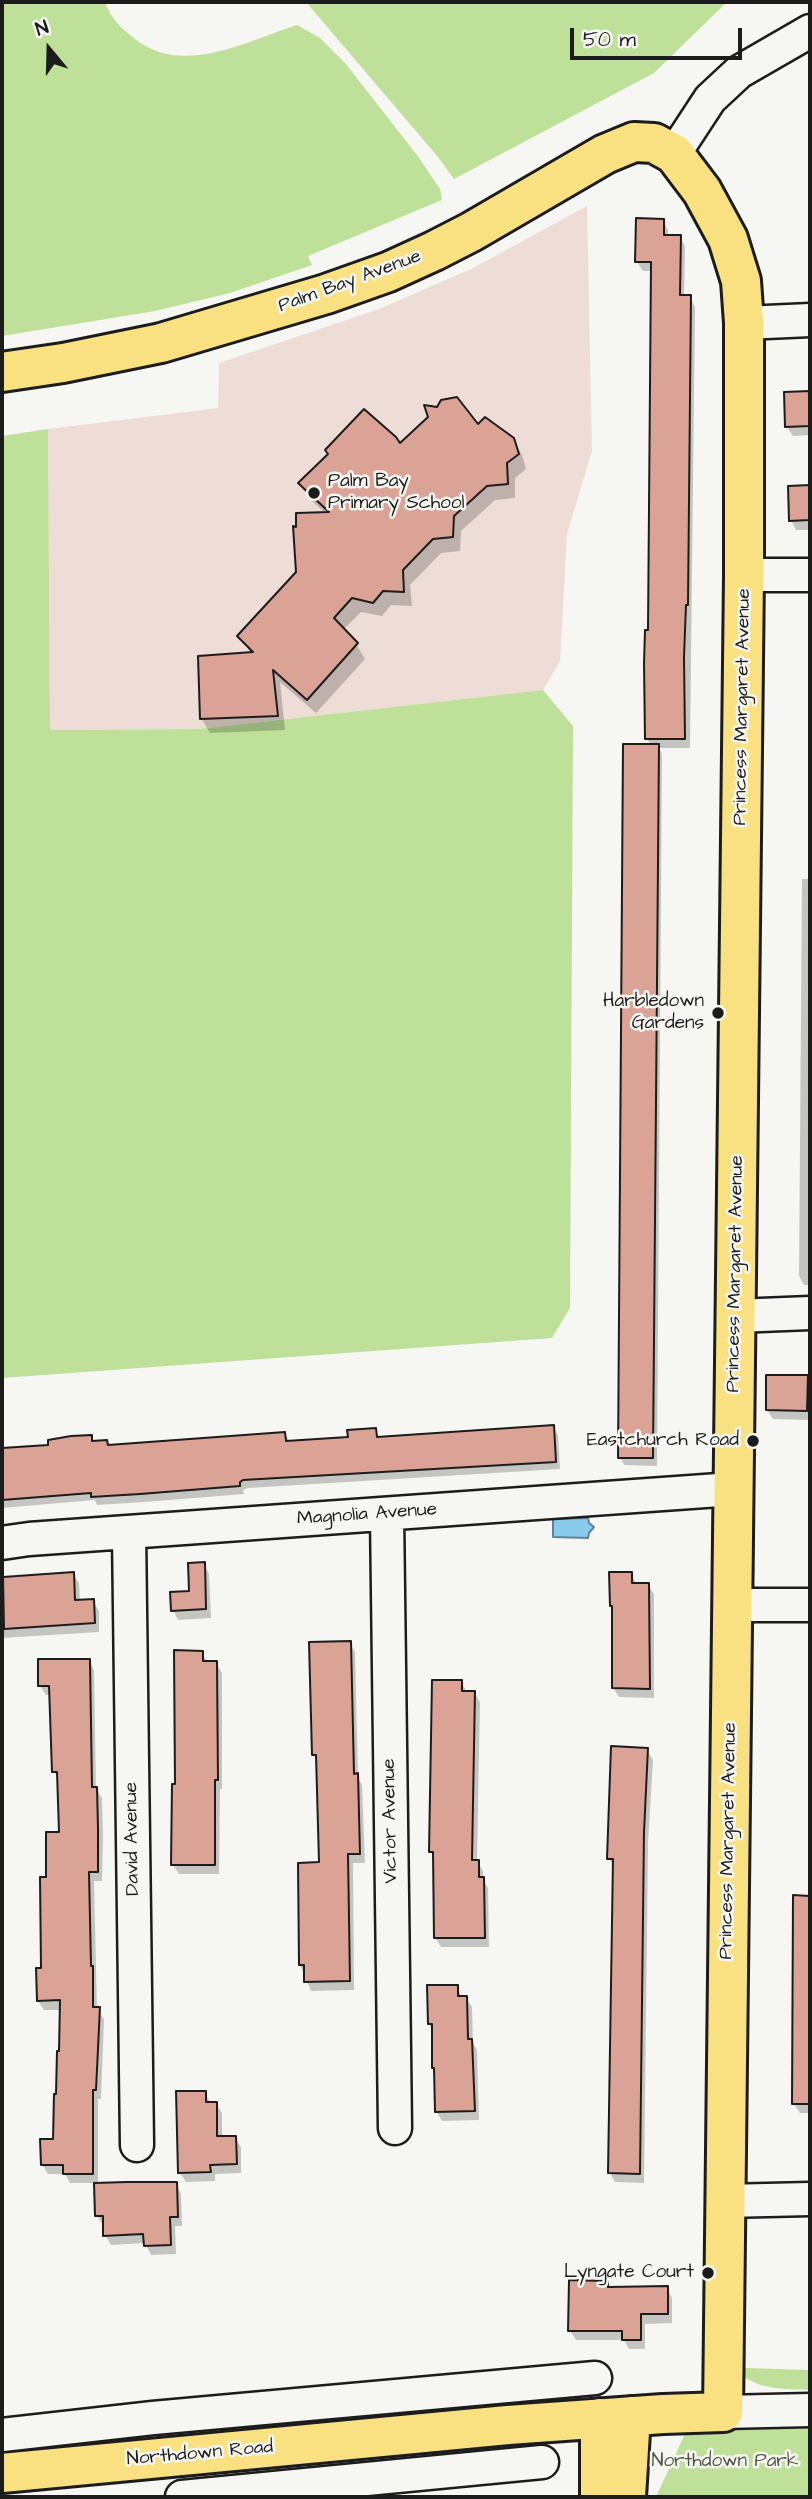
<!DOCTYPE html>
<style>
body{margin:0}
#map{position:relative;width:812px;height:2499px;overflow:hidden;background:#f6f6f2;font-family:"Architects Daughter",sans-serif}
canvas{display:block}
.frame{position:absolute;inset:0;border:4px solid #1c1c1c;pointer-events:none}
.north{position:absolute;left:14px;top:14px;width:70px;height:70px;-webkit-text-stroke:5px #f6f6f2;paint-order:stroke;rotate:341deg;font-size:19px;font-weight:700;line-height:28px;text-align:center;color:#1c1c1c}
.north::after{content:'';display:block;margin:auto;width:24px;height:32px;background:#1c1c1c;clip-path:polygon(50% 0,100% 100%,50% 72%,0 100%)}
.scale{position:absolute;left:570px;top:28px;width:172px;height:32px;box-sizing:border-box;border:4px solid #1c1c1c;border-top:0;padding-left:9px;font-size:21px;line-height:24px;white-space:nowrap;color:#1c1c1c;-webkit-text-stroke:5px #f6f6f2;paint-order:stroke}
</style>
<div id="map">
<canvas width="812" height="2499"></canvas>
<div class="frame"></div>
<div class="north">N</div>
<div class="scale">50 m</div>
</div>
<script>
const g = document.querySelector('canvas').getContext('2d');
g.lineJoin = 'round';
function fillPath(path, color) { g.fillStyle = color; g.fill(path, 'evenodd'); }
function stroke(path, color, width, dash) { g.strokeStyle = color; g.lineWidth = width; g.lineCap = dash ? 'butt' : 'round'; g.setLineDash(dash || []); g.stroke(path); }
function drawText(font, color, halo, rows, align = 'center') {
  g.font = font + ' "Architects Daughter",sans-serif'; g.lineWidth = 5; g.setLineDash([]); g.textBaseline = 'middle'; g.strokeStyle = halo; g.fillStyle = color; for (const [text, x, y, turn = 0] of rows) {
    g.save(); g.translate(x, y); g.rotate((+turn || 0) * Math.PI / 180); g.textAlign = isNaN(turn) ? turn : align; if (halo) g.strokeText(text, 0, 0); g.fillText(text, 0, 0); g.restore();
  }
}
const built = new Path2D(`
 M587 206 592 451 567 534 560 661 543 690 199 729 50 730 48 429 218 408 219 363 379 309 471 269Z`);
const green = new Path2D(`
 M2 2H105C111 19 121 28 135 39 183 77 247 41 297 25L320 38 345 63 417 155 440 189 442 200 308 256 312 265 230 293 155 311 2 336Z
 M306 2H727L654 73 454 179 438 157Z
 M48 429 50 730 199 729 543 690 573 726 570 1308 552 1338 2 1378V436Z
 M745 2368 810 2370V2390C787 2389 760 2390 742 2375Z
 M810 2400V2497H656L690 2423Z`);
const water = new Path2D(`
 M588 1518 589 1523 594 1527 589 1533 588 1538 553 1537V1519Z`);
const shadow = new Path2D(`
 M663 220 668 230V237H680L685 246 684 297H690L695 307 690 748H659L662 754 657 1466 624 1465 620 1457 651 746 647 738 652 271H643L637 262Z
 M810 393V435L793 436 787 427 786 394Z
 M478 426 513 440 522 455 526 469 515 478V498L495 500 461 531 460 551 441 553 410 585 412 606 391 605 382 616 361 612 343 630 356 644 365 659 316 713 280 682 285 730 210 733 202 719 251 654 240 636 298 573 326 514 309 498 301 484 399 445Z
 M790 487H810V530H796L791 520Z
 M802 879H810V1285H804L799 1276Z
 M768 1377H810V1420L773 1419 767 1410Z
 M553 1427 558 1435 560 1469 248 1488 243 1490 244 1494 145 1502 97 1505 95 1500 2 1508V1450L50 1446 91 1437 94 1442 106 1441 109 1447 285 1433 290 1442 349 1439 375 1430 380 1439Z
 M204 1564 209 1574 211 1618 178 1620 173 1610 190 1593Z
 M73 1574 79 1583 80 1602 93 1601 99 1611V1632L2 1638V1591Z
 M631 1574 636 1583 648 1585 654 1594V1698L619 1697 613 1688 614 1610 611 1606Z
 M350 1643 355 1652 358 1778 362 1785 365 1863H353L354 1990 311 1991 300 1965 321 1864 318 1762 314 1754Z
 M202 1653 208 1663H216L222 1673V1789H220L219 1874H179L173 1865 176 1785Z
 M89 1660 94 1670 96 1789 102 1798 103 1838 102 1881H94L97 2009 104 2019 101 2099H98V2185L176 2184 181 2194 182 2226H175L176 2254 151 2255 145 2243 111 2245 105 2235V2225H103L97 2216 96 2183H70L65 2174H48L42 2164 54 2141 62 2010H44L38 2001 43 1969 48 1879 61 1834 59 1781 54 1771 51 1695H46L40 1686Z
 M461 1682 467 1692H474L480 1702 477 1861 483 1871V1879L488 1888 489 1947H441L435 1938V1858L431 1852Z
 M647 1750 653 1760 648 1843 644 2183 615 2182 610 2173 615 1868 609 1858Z
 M794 1897H810V2113H800L794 2104Z
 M457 1986 462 1998H466L472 2007 473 2043 477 2050 479 2120 442 2121 436 2111 433 2031 429 2024Z
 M205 2093 210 2102 216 2104 222 2113V2138H235L241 2147V2173L215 2174V2181L186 2182 180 2173Z
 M607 2283 611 2288H667L672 2298V2323L645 2324V2349H629L624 2340H576L570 2331Z`);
const building = new Path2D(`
 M636 218 664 219V235H681L680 295H691L688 605H686L684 657 685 739H645L644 663 645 630H648L651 262H635Z
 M810 391V426L785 427 784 392Z
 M457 397 478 424 485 417 514 438 519 454 507 463 508 484 487 486 454 516 453 537 433 539 403 570 404 592 383 591 373 603 352 598 334 618 358 643 307 700 273 670 278 716 200 719 198 656 253 652 237 636 296 572 293 526 296 527V513L329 512 298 483 328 454 325 450 364 409 396 437 400 443 428 417 424 405 437 407 441 400Z
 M810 485V520L789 521 788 486Z
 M623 744H659L653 1458H618Z
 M766 1375H808L807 1411 766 1410Z
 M554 1425 556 1462 243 1480 240 1482V1486L140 1494 91 1497V1493L2 1500V1448L48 1445V1440L71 1436 92 1435V1441L107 1440 108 1445 285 1432 286 1441 348 1437 347 1430 376 1428 377 1437Z
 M205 1562 206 1609 171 1611 170 1592 189 1591 188 1563Z
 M74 1572 75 1600 94 1599 95 1623 4 1629 3 1577Z
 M609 1572H632V1583H649L650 1689 612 1688V1606H610Z
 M351 1641 354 1774 358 1773 360 1854H348L350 1981 304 1982V1965H299L298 1863 319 1862 316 1755H312L309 1642Z
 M174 1650 203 1651V1661H217L218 1780H215V1865H171L172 1784H175Z
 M38 1659H90L92 1787H97L98 1828V1872H89L91 1966H93V2007H100L96 2090H93V2174H63V2165H41L40 2139H53L54 2094H56L57 2051H59L60 2000 37 2001 36 1968H41L40 1877H46V1832H59L57 1772H52L49 1686H38Z
 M432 1680H462V1691H475L472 1860H479V1877H484L485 1938H434L433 1852H429Z
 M611 1746 648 1748 644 1832 640 2174 608 2173 613 1859H607Z
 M793 1895 810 1896V2104H792Z
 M427 1985H458V1996H467L468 2039H472L475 2111 435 2112 434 2068H432V2024H428Z
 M176 2091H206V2102H217V2136H236L237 2164 210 2165 211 2172 178 2173Z
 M127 2182H177L178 2217H170L171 2245 144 2246 143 2234 103 2236V2216H95L94 2183Z
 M569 2280 608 2281V2287L668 2286V2314H641V2340H622V2331H568Z`);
const minor = new Path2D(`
 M674 154 710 99 739 72 810 31
 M744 323 810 320
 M744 575H810
 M735 1316 810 1313
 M387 1514 395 2128
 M129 1532 137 2145
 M2 1543 29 1539 733 1489
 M732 1605H810
 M724 2201 810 2199
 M723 2412 810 2410
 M2 2435 153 2418 595 2378
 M182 2497 542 2462`);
const major = new Path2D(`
 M2 372 63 363 161 343 326 294 388 272 434 251 471 232 605 154 634 142 654 143 674 154 702 191 728 239 741 281 744 323V575L723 2412 663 2414 508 2425 2 2473
 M600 2497V2418
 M626 2497 631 2416`);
const markers = [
 [314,493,7,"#1c1c1c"],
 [718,1013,7,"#1c1c1c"],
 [753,1441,7,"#1c1c1c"],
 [708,2273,7,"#1c1c1c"]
];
const streetNames = [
 ["Palm Bay Avenue",350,282,-20],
 ["Princess Margaret Avenue",743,707,-89],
 ["Princess Margaret Avenue",736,1274,-89],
 ["Magnolia Avenue",367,1515,-4],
 ["Victor Avenue",391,1821,-91],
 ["David Avenue",133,1839,-91],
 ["Princess Margaret Avenue",729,1841,-89],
 ["Northdown Road",200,2454,-5]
];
const poiNames = [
 ["Palm Bay",328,482,"left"],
 ["Primary School",328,504,"left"],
 ["Harbledown",704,1002],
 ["Gardens",704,1024],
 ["Eastchurch Road",739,1441],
 ["Lyngate Court",694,2273]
];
const parkNames = [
 ["Northdown Park",725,2462]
];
fillPath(built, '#eeddd6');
fillPath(green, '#bee099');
fillPath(water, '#8acaeb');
stroke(water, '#5e8498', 2);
fillPath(shadow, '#0003');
fillPath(building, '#dba395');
stroke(building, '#1c1c1c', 2);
stroke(minor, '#1c1c1c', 37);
stroke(major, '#1c1c1c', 44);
stroke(minor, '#f6f6f2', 32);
stroke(major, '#f9e181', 38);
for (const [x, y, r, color] of markers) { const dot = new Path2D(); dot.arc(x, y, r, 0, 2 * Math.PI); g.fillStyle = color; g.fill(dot); stroke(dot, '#f6f6f2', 2.5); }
drawText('19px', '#1c1c1c', '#f6f6f2', streetNames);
drawText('19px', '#1c1c1c', '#f6f6f2', poiNames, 'right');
drawText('19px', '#4d5742', '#f6f6f2', parkNames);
</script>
